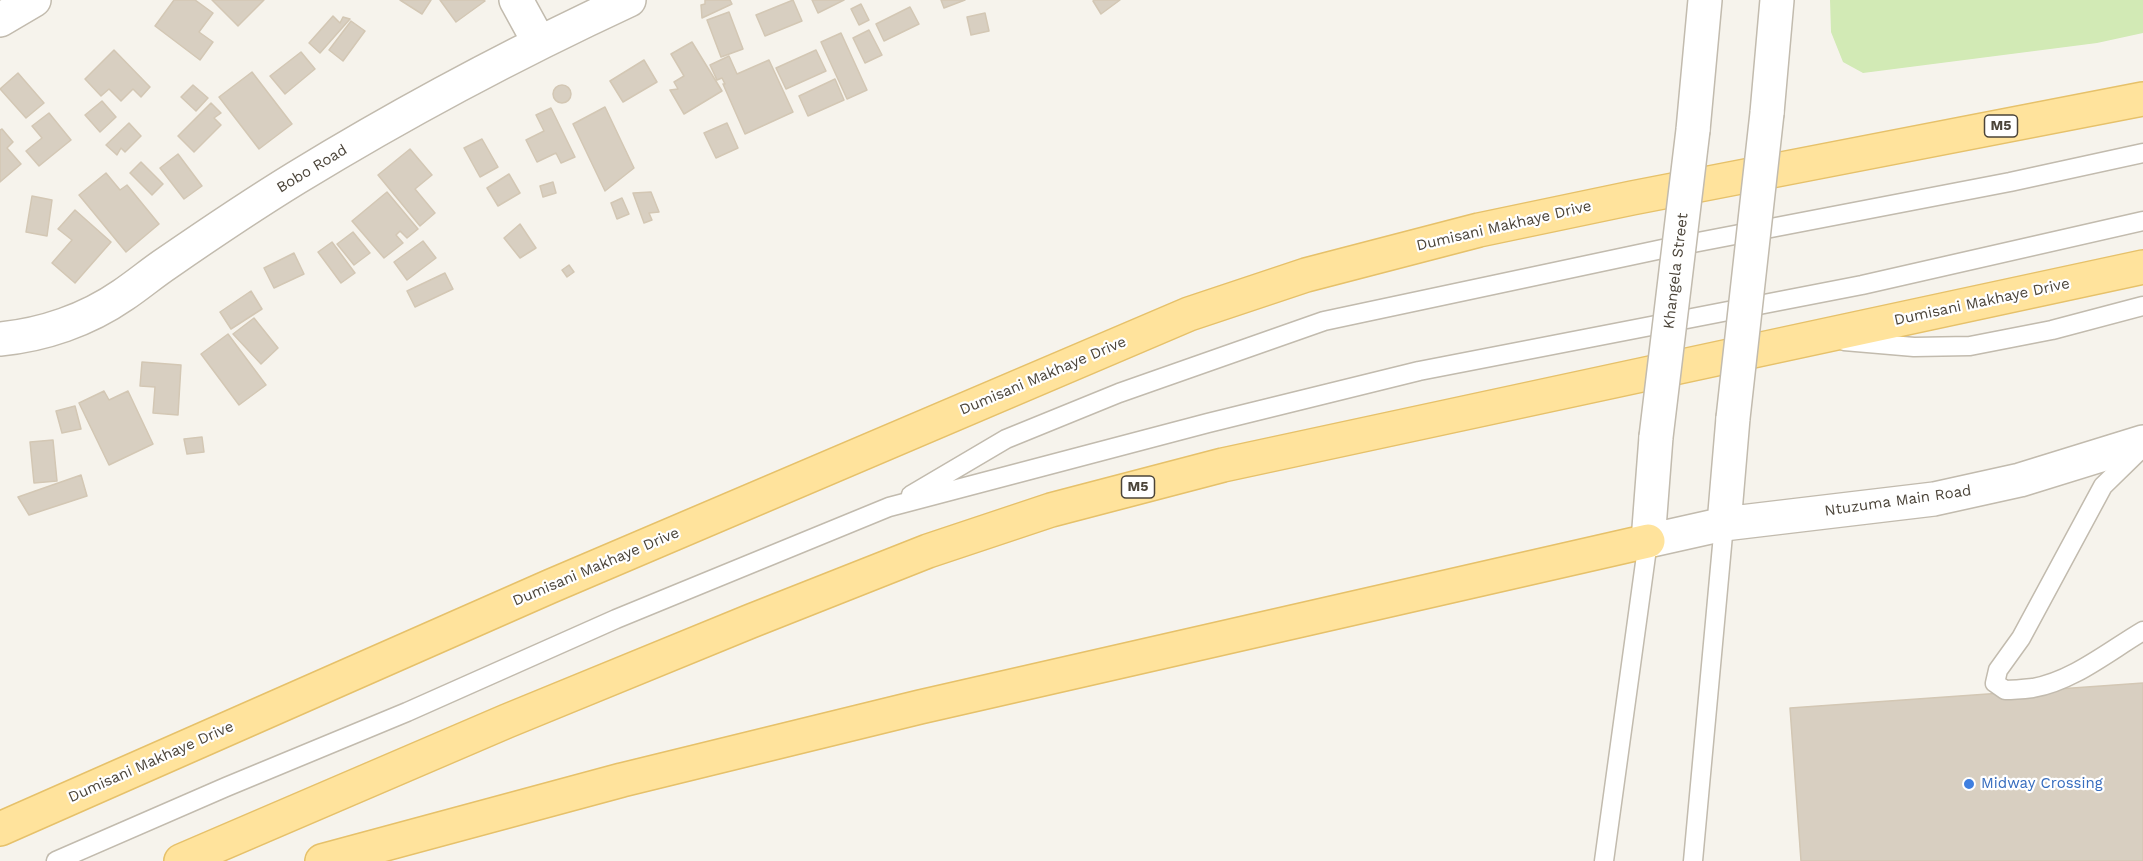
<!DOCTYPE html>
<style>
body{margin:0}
canvas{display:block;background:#f6f3ec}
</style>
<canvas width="2143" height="861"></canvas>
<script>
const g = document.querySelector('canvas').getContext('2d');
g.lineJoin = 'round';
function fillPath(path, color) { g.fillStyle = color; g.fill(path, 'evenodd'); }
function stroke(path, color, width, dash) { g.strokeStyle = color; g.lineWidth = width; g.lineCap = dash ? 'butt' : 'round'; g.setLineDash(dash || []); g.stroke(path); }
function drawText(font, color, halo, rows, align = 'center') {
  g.font = font + ' "Work Sans",sans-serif'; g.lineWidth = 4.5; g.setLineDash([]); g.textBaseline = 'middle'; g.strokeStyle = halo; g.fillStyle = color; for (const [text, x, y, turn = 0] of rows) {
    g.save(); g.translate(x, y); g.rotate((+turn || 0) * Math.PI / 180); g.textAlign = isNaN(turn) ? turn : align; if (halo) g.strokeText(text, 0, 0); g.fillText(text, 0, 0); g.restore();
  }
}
const green = new Path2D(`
 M1830 0H2143V33L2097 43 1863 73 1843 62 1831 32Z`);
const building = new Path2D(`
 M174 0H195L213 13 199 32 213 42 200 60 155 26Z
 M212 0H264L238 26Z
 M400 0H431L422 14Z
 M440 0H484L485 1 456 22Z
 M705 0H730L732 4 702 18 701 5 705 4Z
 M793 0 802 21 765 36 756 15Z
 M812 0H844L818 13Z
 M941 0H965L944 8Z
 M1094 0H1120L1101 14 1093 1Z
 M861 4 869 20 859 25 851 9Z
 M910 7 919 24 884 41 876 24Z
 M729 12 743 49 721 57 707 20Z
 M985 13 989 31 971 35 967 17Z
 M333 16 340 23 343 17 350 19 320 53 309 43Z
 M351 21 365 31 343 61 329 50Z
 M869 30 882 55 865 63 853 38Z
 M841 33 867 90 847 99 821 42Z
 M692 42 722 91 684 114 670 90 678 89 674 82 684 76 671 54Z
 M114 50 150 87 141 97 133 89 121 101 109 89 101 96 85 79Z
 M816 50 826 71 786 89 776 68Z
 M301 52 315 69 285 94 270 76Z
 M729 56 737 74 769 60 793 112 745 134 723 84H725L722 78 717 80 710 65Z
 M644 60 657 82 623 102 610 81Z
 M252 72 292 124 259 149 219 97Z
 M18 73 44 103 26 118 0 89Z
 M835 79 844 100 808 116 799 96Z
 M553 94a9 9 0 1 1 18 0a9 9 0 1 1-18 0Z
 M193 85 208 98 196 111 181 97Z
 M102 101 116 117 100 132 85 115Z
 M211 103 221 113 214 118 221 125 194 152 178 136Z
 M605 107 634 168 605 191 573 124Z
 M551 108 575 157 561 163 556 153 537 162 526 140 544 131 536 115Z
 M49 113 71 140 39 166 26 151 42 138 32 126Z
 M129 123 141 136 125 152 121 148 117 155 106 145Z
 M727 123 738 148 716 158 704 133Z
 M2 129 13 142 7 148 21 164 0 182V130Z
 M482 139 498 167 480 177 464 148Z
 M410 149 432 175 415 189 435 213 420 226 378 175Z
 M178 154 202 186 184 199 160 168Z
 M141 162 163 184 152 195 130 173Z
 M106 173 120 190 127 185 159 224 126 252 79 195Z
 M509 174 520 193 498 206 487 188Z
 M553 182 556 193 543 197 540 186Z
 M387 192 418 229 407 238 400 231 396 235 403 243 384 258 352 221Z
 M651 192 659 212 649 213 652 220 644 223 633 193Z
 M32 196 52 200 47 236 26 232Z
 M622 198 629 214 617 219 611 203Z
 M75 210 111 242 75 283 52 263 72 240 58 229Z
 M520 224 536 248 520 258 504 238Z
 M353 232 370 253 354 265 337 244Z
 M423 241 436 258 407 280 394 262Z
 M332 242 355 273 341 283 318 252Z
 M294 253 304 274 274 288 264 268Z
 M569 265 574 272 567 277 562 270Z
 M445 273 453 289 415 307 407 291Z
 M251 291 262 309 231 329 220 312Z
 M254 318 278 348 261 364 233 334Z
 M228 334 266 385 239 405 201 354Z
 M142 362 181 365 178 415 153 413 155 387 140 386Z
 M104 391 109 400 128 391 153 444 109 465 79 403Z
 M75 406 81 429 62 433 56 411Z
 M202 437 204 452 187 454 184 439Z
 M53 440 57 481 34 483 30 442Z
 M81 475 87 496 29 515 18 497Z
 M2143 683V861H1801L1790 708Z`);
const service = new Path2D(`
 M1844 341 1914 347 1970 346 2052 330 2143 306
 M2142 448 2103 486 2021 638 1998 670 1995 683 2005 690C2014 690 2024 689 2033 688 2073 681 2109 651 2143 631
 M911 495 1006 439 1119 393 1324 321 1667 248 2010 182 2143 153
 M56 861 226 787 407 712 616 619 889 507 1208 423 1419 371 1862 285 2143 221
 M1604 861 1648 541
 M1693 861 1724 524`);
const minor = new Path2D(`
 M516 0 539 42
 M0 20 34 0
 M0 339C43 335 87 320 123 295 138 285 152 273 167 263 209 234 252 205 296 178 404 112 515 53 629 0`);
const tertiary = new Path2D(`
 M1767 113 1777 0
 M1693 130 1705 0
 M1656 437 1648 541 1724 524 1934 499 2020 480 2143 442
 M1724 524 1733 418`);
const primary = new Path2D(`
 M0 829 551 586 1189 314 1306 275 1479 230 1632 198 2143 99
 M181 861 507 721 751 621 928 551 1051 510 1223 465 2143 267
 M322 861 622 780 920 707 1648 541`);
const tertiaryBridge = new Path2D(`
 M1733 418 1767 113
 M1656 437 1693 130`);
const markers = [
 [1969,784,6,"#3f7fe0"]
];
const shields = [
 [2001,126,33],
 [1138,487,33]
];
const shieldNames = [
 ["M5",2001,126],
 ["M5",1138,487]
];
const streetNames = [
 ["Bobo Road",312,169,-31],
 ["Dumisani Makhaye Drive",1504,226,-13],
 ["Khangela Street",1676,271,-83],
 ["Dumisani Makhaye Drive",1982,302,-12],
 ["Dumisani Makhaye Drive",1043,376,-23],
 ["Ntuzuma Main Road",1898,501,-8],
 ["Dumisani Makhaye Drive",596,567,-23],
 ["Dumisani Makhaye Drive",151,762,-24]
];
const shopNames = [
 ["Midway Crossing",1981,784]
];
fillPath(green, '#d2eab5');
fillPath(building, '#d8cfc1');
stroke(building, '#d3c7b4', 1.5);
stroke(service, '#c2bbae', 21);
stroke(minor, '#c2bbae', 36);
stroke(tertiary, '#c2bbae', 36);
stroke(primary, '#e6c16a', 36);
stroke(service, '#fff', 18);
stroke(minor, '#fff', 33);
stroke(tertiary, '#fff', 33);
stroke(primary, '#ffe39c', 33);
stroke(tertiaryBridge, '#c2bbae', 36, []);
stroke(tertiaryBridge, '#fff', 33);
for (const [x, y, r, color] of markers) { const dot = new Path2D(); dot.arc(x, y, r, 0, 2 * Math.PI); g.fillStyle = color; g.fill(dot); stroke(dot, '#fff', 2); }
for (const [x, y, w] of shields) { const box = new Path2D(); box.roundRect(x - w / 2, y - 11, w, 22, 4.5); g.fillStyle = '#fff'; g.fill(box); stroke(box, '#4b4439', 1.5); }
drawText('bold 14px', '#4b4439', null, shieldNames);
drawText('15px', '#4b4439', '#fff', streetNames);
drawText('15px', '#366cbe', '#fff', shopNames, 'left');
</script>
